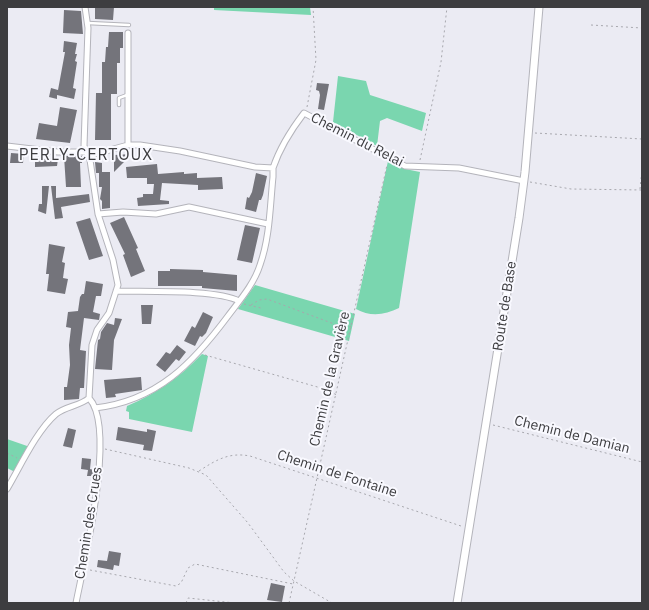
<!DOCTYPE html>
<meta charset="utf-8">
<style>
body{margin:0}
#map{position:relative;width:649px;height:610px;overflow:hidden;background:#ebebf3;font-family:"IBM Plex Sans",sans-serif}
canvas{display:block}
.frame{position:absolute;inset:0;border:8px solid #3d3d40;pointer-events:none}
</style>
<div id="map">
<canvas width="649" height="610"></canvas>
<div class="frame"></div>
</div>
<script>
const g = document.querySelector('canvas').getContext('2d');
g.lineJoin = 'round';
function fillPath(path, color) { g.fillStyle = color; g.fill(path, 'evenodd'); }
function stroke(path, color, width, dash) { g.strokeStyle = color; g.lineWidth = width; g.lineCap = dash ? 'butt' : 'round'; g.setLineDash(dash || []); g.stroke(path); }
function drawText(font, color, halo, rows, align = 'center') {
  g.font = font + ' "IBM Plex Sans",sans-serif'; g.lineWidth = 4; g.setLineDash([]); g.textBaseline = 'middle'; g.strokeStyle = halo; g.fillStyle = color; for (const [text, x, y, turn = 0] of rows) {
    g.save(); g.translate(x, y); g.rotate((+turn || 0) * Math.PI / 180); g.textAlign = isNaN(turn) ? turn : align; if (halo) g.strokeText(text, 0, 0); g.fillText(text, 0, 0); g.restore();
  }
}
const green = new Path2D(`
 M214 7H310L311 15 214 10Z
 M338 76 366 81 370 95 426 113 422 131 387 118 380 121 377 146 333 122Z
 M388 161 405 169 420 172 399 308C385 315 370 317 356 309Z
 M255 285 355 314 349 341 238 309Z
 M202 354 208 356 192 432 129 419V412L126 411 127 406C156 394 180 377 202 354Z
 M7 439 30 447 15 472 7 468Z`);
const building = new Path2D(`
 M95 7H114L113 20 95 19Z
 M64 10 81 11 83 34 63 33Z
 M109 32H123V48H120V63H117V94H111V140H95L96 93H102V62H105L106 47H108Z
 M64 41 77 43 75 54H77L75 61 77 62 73 88 76 89 74 99 57 95V99L49 97 51 88 58 90 65 52H63Z
 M317 83 329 84 324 110 318 109 320 95 319 91 316 90Z
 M60 107 77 110 70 143 36 139 39 123 57 126Z
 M11 153 24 154 23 163H10Z
 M132 154 114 172V155Z
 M64 156H82V163H80L81 187H66Z
 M35 158 58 159 57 166 35 167Z
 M95 162 102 163V172H110V208L102 209V201L100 199 102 187H99V173H96Z
 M157 164 158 174 184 172V174L197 173V178L222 177 223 189 198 190V185L162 183 160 200 169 201V204L138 206 137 198 143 197V194H153L154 184H147V178H127L126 167Z
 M256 173 267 176 263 195 261 200H259L256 212 245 209 247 197 249 198 252 192Z
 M42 186H49L46 214 38 211 39 204H42Z
 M51 186H56V198L89 194 90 202 61 207 63 218 55 219Z
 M124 217 138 248 136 249 145 271 131 277 123 255 125 254 110 223Z
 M90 218 103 256 89 260 76 222Z
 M245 225 260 228 252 263 237 260Z
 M49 244 65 247 62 262 65 263 63 278 68 279 65 294 47 291 49 274H46Z
 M170 269 203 270V272L237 275V291L202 288V286H158V271H170Z
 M86 281 103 284 101 296H96L93 312 100 314 99 320 84 318 80 350 86 351 84 388H80L79 399 64 400V387H67L70 365 69 345 71 328 66 327 68 312 78 311 80 297 82 294H84Z
 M141 305H153L151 324H142Z
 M203 312 213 317 206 333 202 337 200 336 195 346 184 341 192 326 195 328Z
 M115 318 122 319 114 340 112 370 95 369 98 340 100 339 101 332 107 323 114 325Z
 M177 345 186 352 179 361 176 359 165 372 156 365 166 352 170 354Z
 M141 377 142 390 115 394 116 397 106 398 104 380Z
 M118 427 147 432V429L156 431 152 451 143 450 144 445 116 440Z
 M68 428 76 430 72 448 63 446Z
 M82 458 91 459 90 469 94 470 93 476H87L88 470 81 469Z
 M109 551 121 553 119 566 114 565 113 570 97 567 98 560 107 561Z
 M271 583 285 586 282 602 267 600Z`);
const path = new Path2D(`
 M591 25 642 28
 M307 107 316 60 313 7
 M535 133 642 139
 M420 160 441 62 447 7
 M530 182 571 189 642 190
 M640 189 642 170
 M244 304 261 308
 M251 305 259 300 267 299 345 328 352 326
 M205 355 321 388 337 395
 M493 425 642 462
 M105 449 189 468 206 475 248 523 284 572 294 581 332 603
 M7 453 17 458
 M199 471C216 460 229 452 250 456L461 526
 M90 570 176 586 181 583 188 568 195 564 293 584
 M186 603 188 598 235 603
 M289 603 387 165`);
const lane = new Path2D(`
 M88 23 129 25
 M119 105V98L127 95`);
const street = new Path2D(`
 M85 7 88 28 84 146 90 160 98 214 113 260 118 285 109 313 97 330 92 345 89 398
 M128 145V33
 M7 146 58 152H85
 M88 156 128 145H140L180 151 255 167 273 168C280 147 291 130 304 113L405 166 459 168 524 181
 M98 214 123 212 156 214 189 207 268 224
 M116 291C144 292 217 289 239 301
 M95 408C157 401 193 363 228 316 240 300 254 284 260 265 270 237 270 206 273 177V168
 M7 489C20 467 37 430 56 414 66 406 80 406 89 398
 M76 603C84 562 117 428 89 398`);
const secondary = new Path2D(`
 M457 603 519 218 525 172 539 7`);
const streetNames = [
 ["Chemin du Relai",357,140,27],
 ["Route de Base",505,306,-81],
 ["Chemin de la Gravière",330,379,-77],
 ["Chemin de Damian",572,435,14],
 ["Chemin de Fontaine",337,474,18],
 ["Chemin des Crues",89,523,-81]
];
const quarterNames = [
 ["PERLY-CERTOUX",86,155]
];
fillPath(green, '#7ad6af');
fillPath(building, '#74747b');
stroke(lane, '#b4b4bb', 4.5);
stroke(street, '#b4b4bb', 7);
stroke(secondary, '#b4b4bb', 9);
stroke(path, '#a7a7ad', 1, [2, 3]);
stroke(lane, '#fff', 2.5);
stroke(street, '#fff', 5);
stroke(secondary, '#fff', 7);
drawText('14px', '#3d3d40', '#f9f9ff', streetNames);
g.letterSpacing = '1px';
drawText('16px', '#3d3d40', '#f9f9ff', quarterNames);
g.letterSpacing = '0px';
</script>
